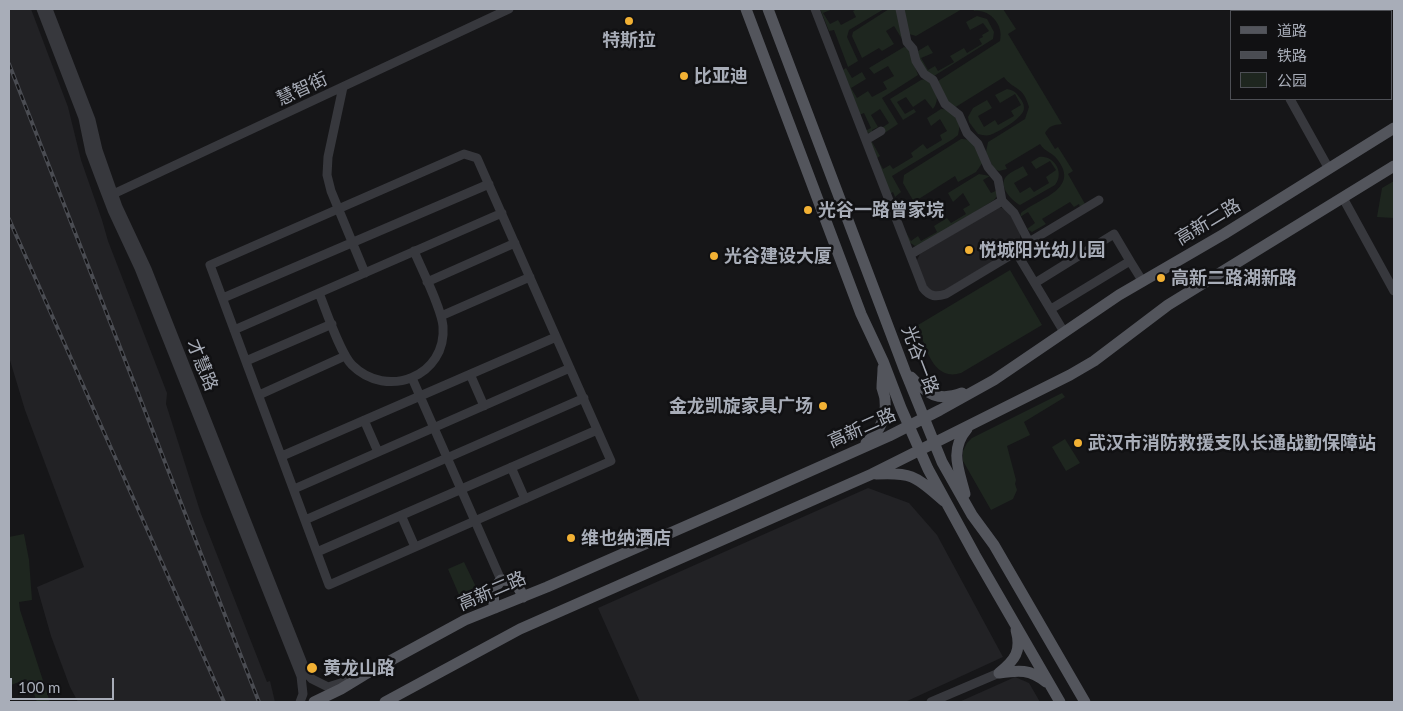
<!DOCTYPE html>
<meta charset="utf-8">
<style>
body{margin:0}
#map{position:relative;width:1403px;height:711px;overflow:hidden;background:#161618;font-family:Lato,"Noto Sans SC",sans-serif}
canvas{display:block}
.frame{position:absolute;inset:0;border:10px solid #a8adb8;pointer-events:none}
.legend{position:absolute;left:1230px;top:10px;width:162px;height:90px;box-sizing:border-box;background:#111113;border:1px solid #4d4f55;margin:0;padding:6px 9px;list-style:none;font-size:15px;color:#a8adb8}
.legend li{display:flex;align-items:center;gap:10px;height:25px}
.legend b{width:25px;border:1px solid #4d4f55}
.scale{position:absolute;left:10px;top:678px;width:104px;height:22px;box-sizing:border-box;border:2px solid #a8adb8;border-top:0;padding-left:6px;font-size:15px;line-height:18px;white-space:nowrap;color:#a8adb8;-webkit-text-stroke:4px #111113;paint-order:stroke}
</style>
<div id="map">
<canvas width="1403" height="711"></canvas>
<div class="frame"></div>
<ul class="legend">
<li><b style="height:6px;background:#53555c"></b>道路</li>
<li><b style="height:6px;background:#4a4c52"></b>铁路</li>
<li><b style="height:14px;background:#1e261f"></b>公园</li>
</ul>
<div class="scale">100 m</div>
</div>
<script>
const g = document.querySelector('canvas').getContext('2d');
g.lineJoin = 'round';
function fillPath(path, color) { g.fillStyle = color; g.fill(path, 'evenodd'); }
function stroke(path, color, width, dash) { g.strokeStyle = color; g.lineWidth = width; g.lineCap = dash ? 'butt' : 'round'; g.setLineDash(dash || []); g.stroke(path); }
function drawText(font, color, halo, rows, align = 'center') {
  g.font = font + ' Lato,"Noto Sans SC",sans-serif'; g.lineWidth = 5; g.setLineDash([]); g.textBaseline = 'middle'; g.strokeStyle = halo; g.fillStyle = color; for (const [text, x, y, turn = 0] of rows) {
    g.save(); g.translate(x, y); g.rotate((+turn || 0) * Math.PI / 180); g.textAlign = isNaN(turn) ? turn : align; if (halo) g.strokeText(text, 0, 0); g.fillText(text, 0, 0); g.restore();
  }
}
const built = new Path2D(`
 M9 9H31L68 107 81 160 102 220 108 241 167 393 166 404 201 514 267 682 270 681 275 702H78L70 687 51 636 37 587 84 567 25 410 9 357Z
 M999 207 1005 209 1009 213 1020 231V242L1014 249 940 293 929 291 917 265V260L920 254Z
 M868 488 909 503 937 535 1003 657 905 702H640L598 608Z
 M1015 677 1029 683 1040 702H959Z`);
const green = new Path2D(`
 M820 9H833L823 13 830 24 838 20 841 25 856 17 853 11 857 9H884L849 30 847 37 858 61 848 67 834 30 829 31Z
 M889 9H898L902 39 894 26 886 31 894 44 882 51 879 48 862 58 852 36 853 32Z
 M903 9H962L916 36 909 34Z
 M973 9H1003L1016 29 1008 34 1062 124C1053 125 1049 126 1045 133L1055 149 1058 147 1073 171 1068 174 1085 204 1080 207 1079 204 1074 207 1070 202 1042 219 1046 224 1032 232 1027 229 1035 223 1028 212 1020 217 1021 213C1039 198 1081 189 1057 159 1052 152 1046 153 1040 144L1005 165 1007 169 999 171 994 169 986 152 988 142 993 139 1025 119 1029 107C1023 85 1014 91 1004 77L954 108 948 103 938 81 1000 41C1004 25 990 9 974 11Z
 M977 16 987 19 994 32 993 39 934 76 928 74 919 60 918 51 928 45 933 53 921 58 928 70 935 66 938 71 954 62 950 56 964 48 967 53 982 44 979 39 983 37 982 35 989 31 983 23 970 30 966 22Z
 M904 47 908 48 918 75 882 98 898 124 883 134 880 129 889 123 880 109 871 115 878 127 872 130 873 132 867 133 865 131 871 128 864 113 859 115 841 71 846 68 852 78 862 72 866 79 851 88 857 98 868 91 872 97 887 89 883 82 894 76 888 66 874 74 869 68Z
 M925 79C936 86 941 99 933 109L925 99 913 107 906 97 897 102 905 114 914 109 916 112 903 120 890 99 921 80Z
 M1007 89C1013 90 1016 92 1019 97 1022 100 1024 104 1024 108 1024 118 998 132 990 135 986 136 982 135 978 134L969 122 968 117 973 108 987 100 992 108 978 116 984 127 995 120 998 125 1014 116 1011 111 1021 105 1015 94 1000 103 995 95Z
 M941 109C951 109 955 116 960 124L958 135 953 139 892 176 901 192 895 197 893 192 890 194 870 143 872 142 880 156 877 158 883 169 890 165 893 169 913 157 911 153 923 144 927 149 942 140 940 135 947 131 940 119 931 126 927 118Z
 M961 139C975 138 978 151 983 162L976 172 958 182 955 176 914 202 903 183 904 175Z
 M1039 157C1054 155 1065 173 1055 185L1020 205C1012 201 999 187 1005 178 1008 173 1018 169 1023 166L1028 175 1014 183 1020 193 1030 187 1034 192 1049 183 1046 177 1056 170 1050 161 1036 169 1031 162Z
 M979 174 990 176 983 180 991 193 998 190V195L994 200 922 245 915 246 909 242 904 229 911 241 918 236 921 241 937 232 934 226 947 218 951 223 966 214 963 209 970 205 963 193 953 202 948 193Z
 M1394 181V218L1377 217 1382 188Z
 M1010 270 1042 325 961 373C932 382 925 345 918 325Z
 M1062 393 1065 397 1024 422 1030 435 1007 446 1016 480 1015 484 1017 490 1013 499 991 510 963 461V451L967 443 972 438Z
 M1065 439 1080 463 1066 471 1052 447Z
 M24 534 29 560 32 600 19 602 20 610 50 702H37L31 686 26 679 9 686V537Z
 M464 562 477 589 460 597 448 569Z`);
const minor = new Path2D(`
 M41 9 83 118 90 152 99 176 112 210 139 268 301 676 303 694 300 702
 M48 9 91 120 98 150 118 207 147 269 307 674 312 679 328 687 347 681
 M815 9 923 288C930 297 936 297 946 294L1016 252 1064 332
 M900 9 907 42 913 49 916 61 924 74 933 80 945 104 959 115 967 133 978 144 988 167 998 179 1002 201
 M1239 9 1241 11
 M343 87 328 157 327 175 331 191 365 273
 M1290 99 1329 169
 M866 140 881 131
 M464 154 477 158 611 461 329 585 210 265Z
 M109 196 509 9
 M1343 198 1394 291
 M1016 252 1029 242 1099 200
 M911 254 1002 201 1014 213 1029 242
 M1130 261 1143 282
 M427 282 515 243
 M1035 283 1114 234 1130 261 1051 309
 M319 293C326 310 340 353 352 365 387 400 447 376 443 326 441 307 422 270 414 251
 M223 298 489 184
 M441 316 530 277
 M234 330 502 213
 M246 361 332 324
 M470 374 484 406
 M412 378 501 580
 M259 395 345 356
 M364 420 378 452
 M282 456 556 337
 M511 467 525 499
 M294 489 570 368
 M401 515 415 547
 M305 520 584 398
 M317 552 597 430
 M931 702 999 673`);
const major = new Path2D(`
 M746 9 861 314 883 361 901 408 928 469 975 555 1060 702
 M768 9 905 371 942 462 972 515 994 545 1085 702
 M911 377C927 394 938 402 962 393
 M866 443C879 432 887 418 885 400 885 396 883 392 882 388 882 382 883 375 883 368
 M876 474C914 472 916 477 944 501
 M965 494C959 470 949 450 967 429
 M495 608C492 597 493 589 501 580 514 580 518 584 523 597
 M999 673C1015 660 1022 651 1016 630
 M999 673C1019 670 1030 669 1046 682
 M314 702 341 689 364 675 465 620 547 587 734 505 889 436 940 410 994 380 1119 295 1224 234 1394 128
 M385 702 520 629 872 474 1070 375 1094 361 1168 305 1394 166`);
const rail = new Path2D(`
 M9 64 259 702
 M9 219 224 702`);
const markers = [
 [629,21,5,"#f2b134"],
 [684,76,5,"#f2b134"],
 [808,210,5,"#f2b134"],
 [969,250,5,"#f2b134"],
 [714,256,5,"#f2b134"],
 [1161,278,5,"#f2b134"],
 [823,406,5,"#f2b134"],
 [1078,443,5,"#f2b134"],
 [571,538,5,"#f2b134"],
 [312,668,6,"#f2b134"]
];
const poiNames = [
 ["特斯拉",629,40,"center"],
 ["比亚迪",694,76],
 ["光谷一路曾家垸",818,210],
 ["悦城阳光幼儿园",979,250],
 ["光谷建设大厦",724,256],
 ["高新二路湖新路",1171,278],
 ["金龙凯旋家具广场",813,406,"right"],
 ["武汉市消防救援支队长通战勤保障站",1088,443],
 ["维也纳酒店",581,538],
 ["黄龙山路",323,668]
];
const streetNames = [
 ["慧智街",302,89,-25],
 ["高新二路",1208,222,-31],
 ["光谷一路",920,360,69],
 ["才慧路",202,365,68],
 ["高新二路",862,428,-24],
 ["高新二路",492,591,-23]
];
fillPath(built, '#222225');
fillPath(green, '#1e261f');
stroke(minor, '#37383d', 9);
stroke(major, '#53555c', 11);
stroke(rail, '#4a4c52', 4);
stroke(rail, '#111113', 2, [5.5]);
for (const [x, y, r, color] of markers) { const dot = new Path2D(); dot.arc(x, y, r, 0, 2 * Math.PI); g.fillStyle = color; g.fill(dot); stroke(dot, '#111113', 2); }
drawText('bold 18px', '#a8adb8', '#111113', poiNames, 'left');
drawText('18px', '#a8adb8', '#111113', streetNames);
</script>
